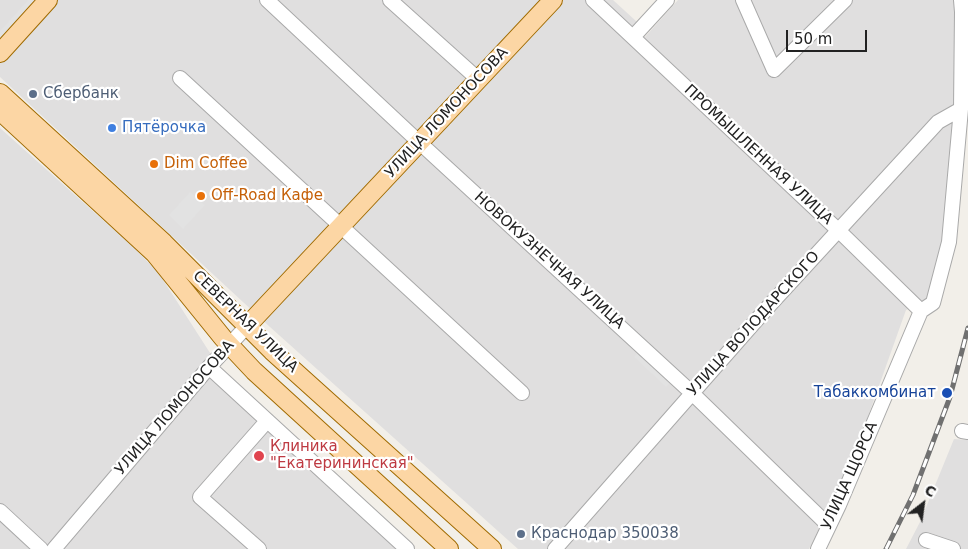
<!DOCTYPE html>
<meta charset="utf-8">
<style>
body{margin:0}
#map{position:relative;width:968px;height:549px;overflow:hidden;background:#f2efe9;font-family:"DejaVu Sans",sans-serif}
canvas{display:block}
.north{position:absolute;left:898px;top:479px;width:50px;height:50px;-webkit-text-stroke:4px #fff;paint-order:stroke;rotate:30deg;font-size:14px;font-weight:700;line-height:20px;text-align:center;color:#222}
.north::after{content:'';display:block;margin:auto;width:18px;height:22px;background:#222;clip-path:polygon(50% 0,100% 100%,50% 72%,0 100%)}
.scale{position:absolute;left:786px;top:30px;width:81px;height:22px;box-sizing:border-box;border:2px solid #222;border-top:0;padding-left:6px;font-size:15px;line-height:18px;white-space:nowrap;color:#222;-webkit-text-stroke:4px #fff;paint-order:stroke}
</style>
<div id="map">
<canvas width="968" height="549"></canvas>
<div class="north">С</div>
<div class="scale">50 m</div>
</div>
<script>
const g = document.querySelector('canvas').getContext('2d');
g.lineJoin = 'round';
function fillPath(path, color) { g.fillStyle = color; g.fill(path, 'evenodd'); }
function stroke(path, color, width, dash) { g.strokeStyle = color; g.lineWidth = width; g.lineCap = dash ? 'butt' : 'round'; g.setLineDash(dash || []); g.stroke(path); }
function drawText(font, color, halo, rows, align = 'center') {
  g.font = font + ' "DejaVu Sans",sans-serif'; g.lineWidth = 4.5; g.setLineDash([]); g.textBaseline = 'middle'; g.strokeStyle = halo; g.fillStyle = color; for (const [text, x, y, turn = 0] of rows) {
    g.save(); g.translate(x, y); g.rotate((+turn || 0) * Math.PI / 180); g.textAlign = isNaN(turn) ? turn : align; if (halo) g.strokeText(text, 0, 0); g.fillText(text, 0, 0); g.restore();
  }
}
const residential = new Path2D(`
 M0 0H613L636 21 645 37 678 0H954L958 82 942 255 929 300 906 310 850 467 809 549H518L270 327 0 77Z
 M0 128 132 246 158 272 212 356 210 376 398 549H0Z
 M954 439 968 440V549H906L920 522Z`);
const parking = new Path2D(`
 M28 0H41L0 44V31Z
 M190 192 205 205 183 229 169 215Z
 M640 350 673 380 666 387 634 357Z`);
const minor = new Path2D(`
 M267 0 420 143 692 393 828 525
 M390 0 479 80
 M593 0 838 230 921 311
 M743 0 774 70 845 0
 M633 37 667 0
 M180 78 522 393
 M209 367 407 549
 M962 431 968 432
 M0 511 41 549
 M926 540 953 549
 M54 549 209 367 247 326
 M259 549 200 497 267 421
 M555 549 768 307 938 122 961 109
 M818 549 839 505 921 311 933 303 949 242 961 109 962 12 961 0`);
const major = new Path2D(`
 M0 53 48 0
 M0 93 164 243 272 351 492 549
 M0 111 155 254 223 338 254 371 449 549
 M247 326 553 0`);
const rail = new Path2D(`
 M886 549 913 495 950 397 968 328`);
const markers = [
 [33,94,5,"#5c6f8a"],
 [112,128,5,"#3f7fe0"],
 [154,164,5,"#e8710a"],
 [201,196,5,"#e8710a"],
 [947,393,6,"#1a4fb4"],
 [259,456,6,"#e0444e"],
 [521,534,5,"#5c6f8a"]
];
const serviceNames = [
 ["Сбербанк",43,94],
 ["Краснодар 350038",531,534]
];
const streetNames = [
 ["УЛИЦА ЛОМОНОСОВА",447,113,-47],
 ["ПРОМЫШЛЕННАЯ УЛИЦА",758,155,43],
 ["НОВОКУЗНЕЧНАЯ УЛИЦА",549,261,42],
 ["СЕВЕРНАЯ УЛИЦА",245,322,44],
 ["УЛИЦА ВОЛОДАРСКОГО",754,324,-48],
 ["УЛИЦА ЛОМОНОСОВА",175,408,-49],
 ["УЛИЦА ЩОРСА",850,476,-66]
];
const shopNames = [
 ["Пятёрочка",122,128]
];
const foodNames = [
 ["Dim Coffee",164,164],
 ["Off-Road Кафе",211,196]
];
const transitNames = [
 ["Табаккомбинат",936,393]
];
const healthNames = [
 ["Клиника",270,447],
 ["\"Екатерининская\"",270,464]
];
fillPath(residential, '#e0dfdf');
fillPath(parking, '#e2e2e2');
stroke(minor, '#a9a9a9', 16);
stroke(major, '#a06b00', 20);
stroke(minor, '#fff', 14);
stroke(major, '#fcd6a4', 18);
stroke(rail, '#707070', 5);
stroke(rail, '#fff', 3, [9]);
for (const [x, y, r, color] of markers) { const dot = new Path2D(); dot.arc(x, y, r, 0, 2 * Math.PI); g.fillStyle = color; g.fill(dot); stroke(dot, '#fff', 2); }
drawText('15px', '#4e5e75', '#fff', serviceNames, 'left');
drawText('15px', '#222', '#fff', streetNames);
drawText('15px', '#366cbe', '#fff', shopNames, 'left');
drawText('15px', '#c56008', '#fff', foodNames, 'left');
drawText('15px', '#164399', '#fff', transitNames, 'right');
drawText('15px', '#be3a42', '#fff', healthNames, 'left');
</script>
